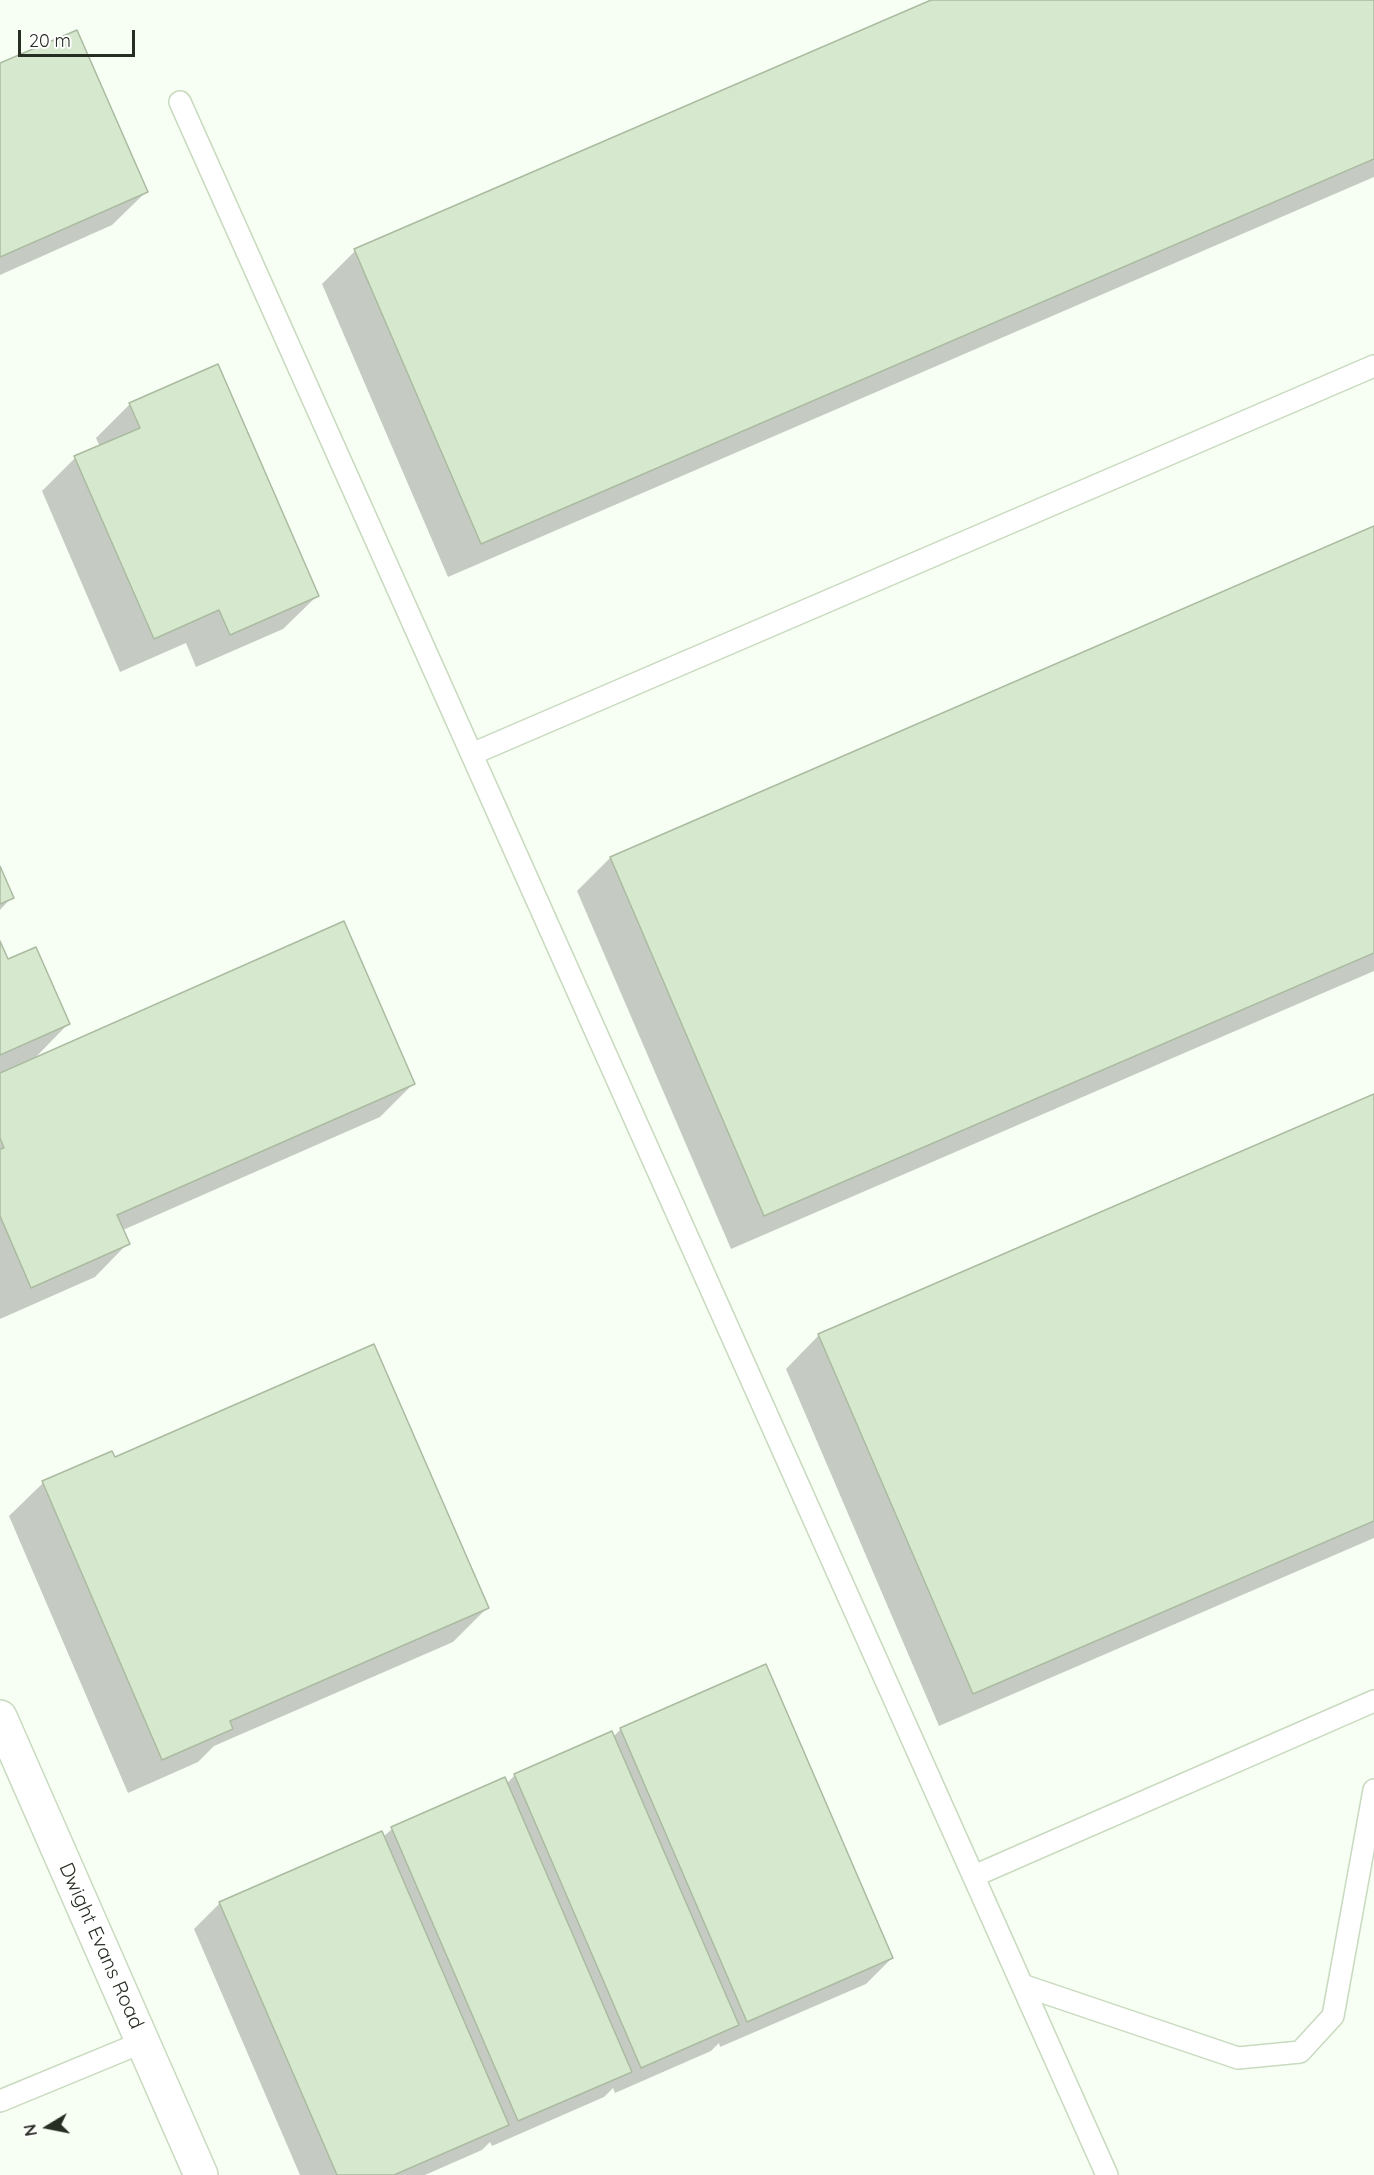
<!DOCTYPE html>
<style>
body{margin:0}
#map{position:relative;width:1374px;height:2175px;overflow:hidden;background:#f7fef3;font-family:Quicksand,sans-serif}
canvas{display:block}
.north{position:absolute;left:18px;top:2097px;width:60px;height:60px;-webkit-text-stroke:4px #fff;paint-order:stroke;rotate:260deg;font-size:16px;font-weight:700;line-height:24px;text-align:center;color:#262d22}
.north::after{content:'';display:block;margin:auto;width:21px;height:27px;background:#262d22;clip-path:polygon(50% 0,100% 100%,50% 72%,0 100%)}
.scale{position:absolute;left:18px;top:30px;width:117px;height:27px;box-sizing:border-box;border:3px solid #262d22;border-top:0;padding-left:8px;font-size:18px;line-height:21px;white-space:nowrap;color:#262d22;-webkit-text-stroke:4px #fff;paint-order:stroke}
</style>
<div id="map">
<canvas width="1374" height="2175"></canvas>
<div class="north">N</div>
<div class="scale">20 m</div>
</div>
<script>
const g = document.querySelector('canvas').getContext('2d');
g.lineJoin = 'round';
function fillPath(path, color) { g.fillStyle = color; g.fill(path, 'evenodd'); }
function stroke(path, color, width, dash) { g.strokeStyle = color; g.lineWidth = width; g.lineCap = dash ? 'butt' : 'round'; g.setLineDash(dash || []); g.stroke(path); }
function drawText(font, color, halo, rows, align = 'center') {
  g.font = font + ' Quicksand,sans-serif'; g.lineWidth = 4.5; g.setLineDash([]); g.textBaseline = 'middle'; g.strokeStyle = halo; g.fillStyle = color; for (const [text, x, y, turn = 0] of rows) {
    g.save(); g.translate(x, y); g.rotate((+turn || 0) * Math.PI / 180); g.textAlign = isNaN(turn) ? turn : align; if (halo) g.strokeText(text, 0, 0); g.fillText(text, 0, 0); g.restore();
  }
}
const shadow = new Path2D(`
 M935 0H1374V177L448 577 322 284 355 251Z
 M0 65 146 192 112 225 0 275Z
 M130 404 317 596 283 629 196 667 186 643 120 672 42 491 75 458 100 447 96 438Z
 M1374 528V971L731 1249 577 891 610 858Z
 M0 870 12 897 0 910Z
 M0 944 8 961 68 1024 32 1061 414 1083 380 1117 123 1230 128 1243 95 1277 0 1319Z
 M1374 1096V1538L939 1726 786 1369 819 1335Z
 M111 1453 114 1459 487 1608 453 1642 214 1746 198 1762 128 1793 9 1516 43 1483Z
 M621 1729 892 1958 866 1984 720 2047 719 2043 711 2051 615 2093 613 2088 604 2097 492 2146 490 2142 482 2150 425 2175H300L194 1929 220 1903 383 1837 392 1829 506 1784 515 1775 613 1737Z`);
const building = new Path2D(`
 M931 0H1374V159L481 544 354 249Z
 M77 30 148 192 0 257V63Z
 M218 364 319 596 230 635 219 610 154 639 74 456 140 428 129 403Z
 M1374 526V953L764 1216 610 857Z
 M0 866 14 898 0 904Z
 M344 921 415 1084 117 1215 130 1244 31 1288 0 1216V1149L4 1148 0 1138V1073Z
 M0 941 8 959 36 947 70 1024 0 1055Z
 M1374 1094V1521L973 1694 818 1334Z
 M374 1344 489 1608 230 1721 233 1729 162 1760 42 1481 112 1451 115 1457Z
 M766 1664 893 1958 747 2022 620 1728Z
 M612 1731 739 2025 641 2068 514 1774Z
 M505 1777 632 2072 518 2121 391 1827Z
 M382 1831 509 2125 394 2175H337L219 1902Z`);
const lane = new Path2D(`
 M180 102 1107 2175
 M472 754 1374 366
 M974 1876 1374 1701
 M1022 1985 1238 2058 1300 2052 1333 2016 1374 1790
 M0 2101 143 2042`);
const street = new Path2D(`
 M0 1717 201 2175`);
const streetNames = [
 ["Dwight Evans Road",101,1946,66]
];
fillPath(shadow, '#0003');
fillPath(building, '#d6e8cd');
stroke(building, '#aabba1', 1.5);
stroke(lane, '#c8dabf', 24);
stroke(street, '#c8dabf', 36);
stroke(lane, '#fff', 21);
stroke(street, '#fff', 33);
drawText('20px', '#262d22', '#fff', streetNames);
</script>
